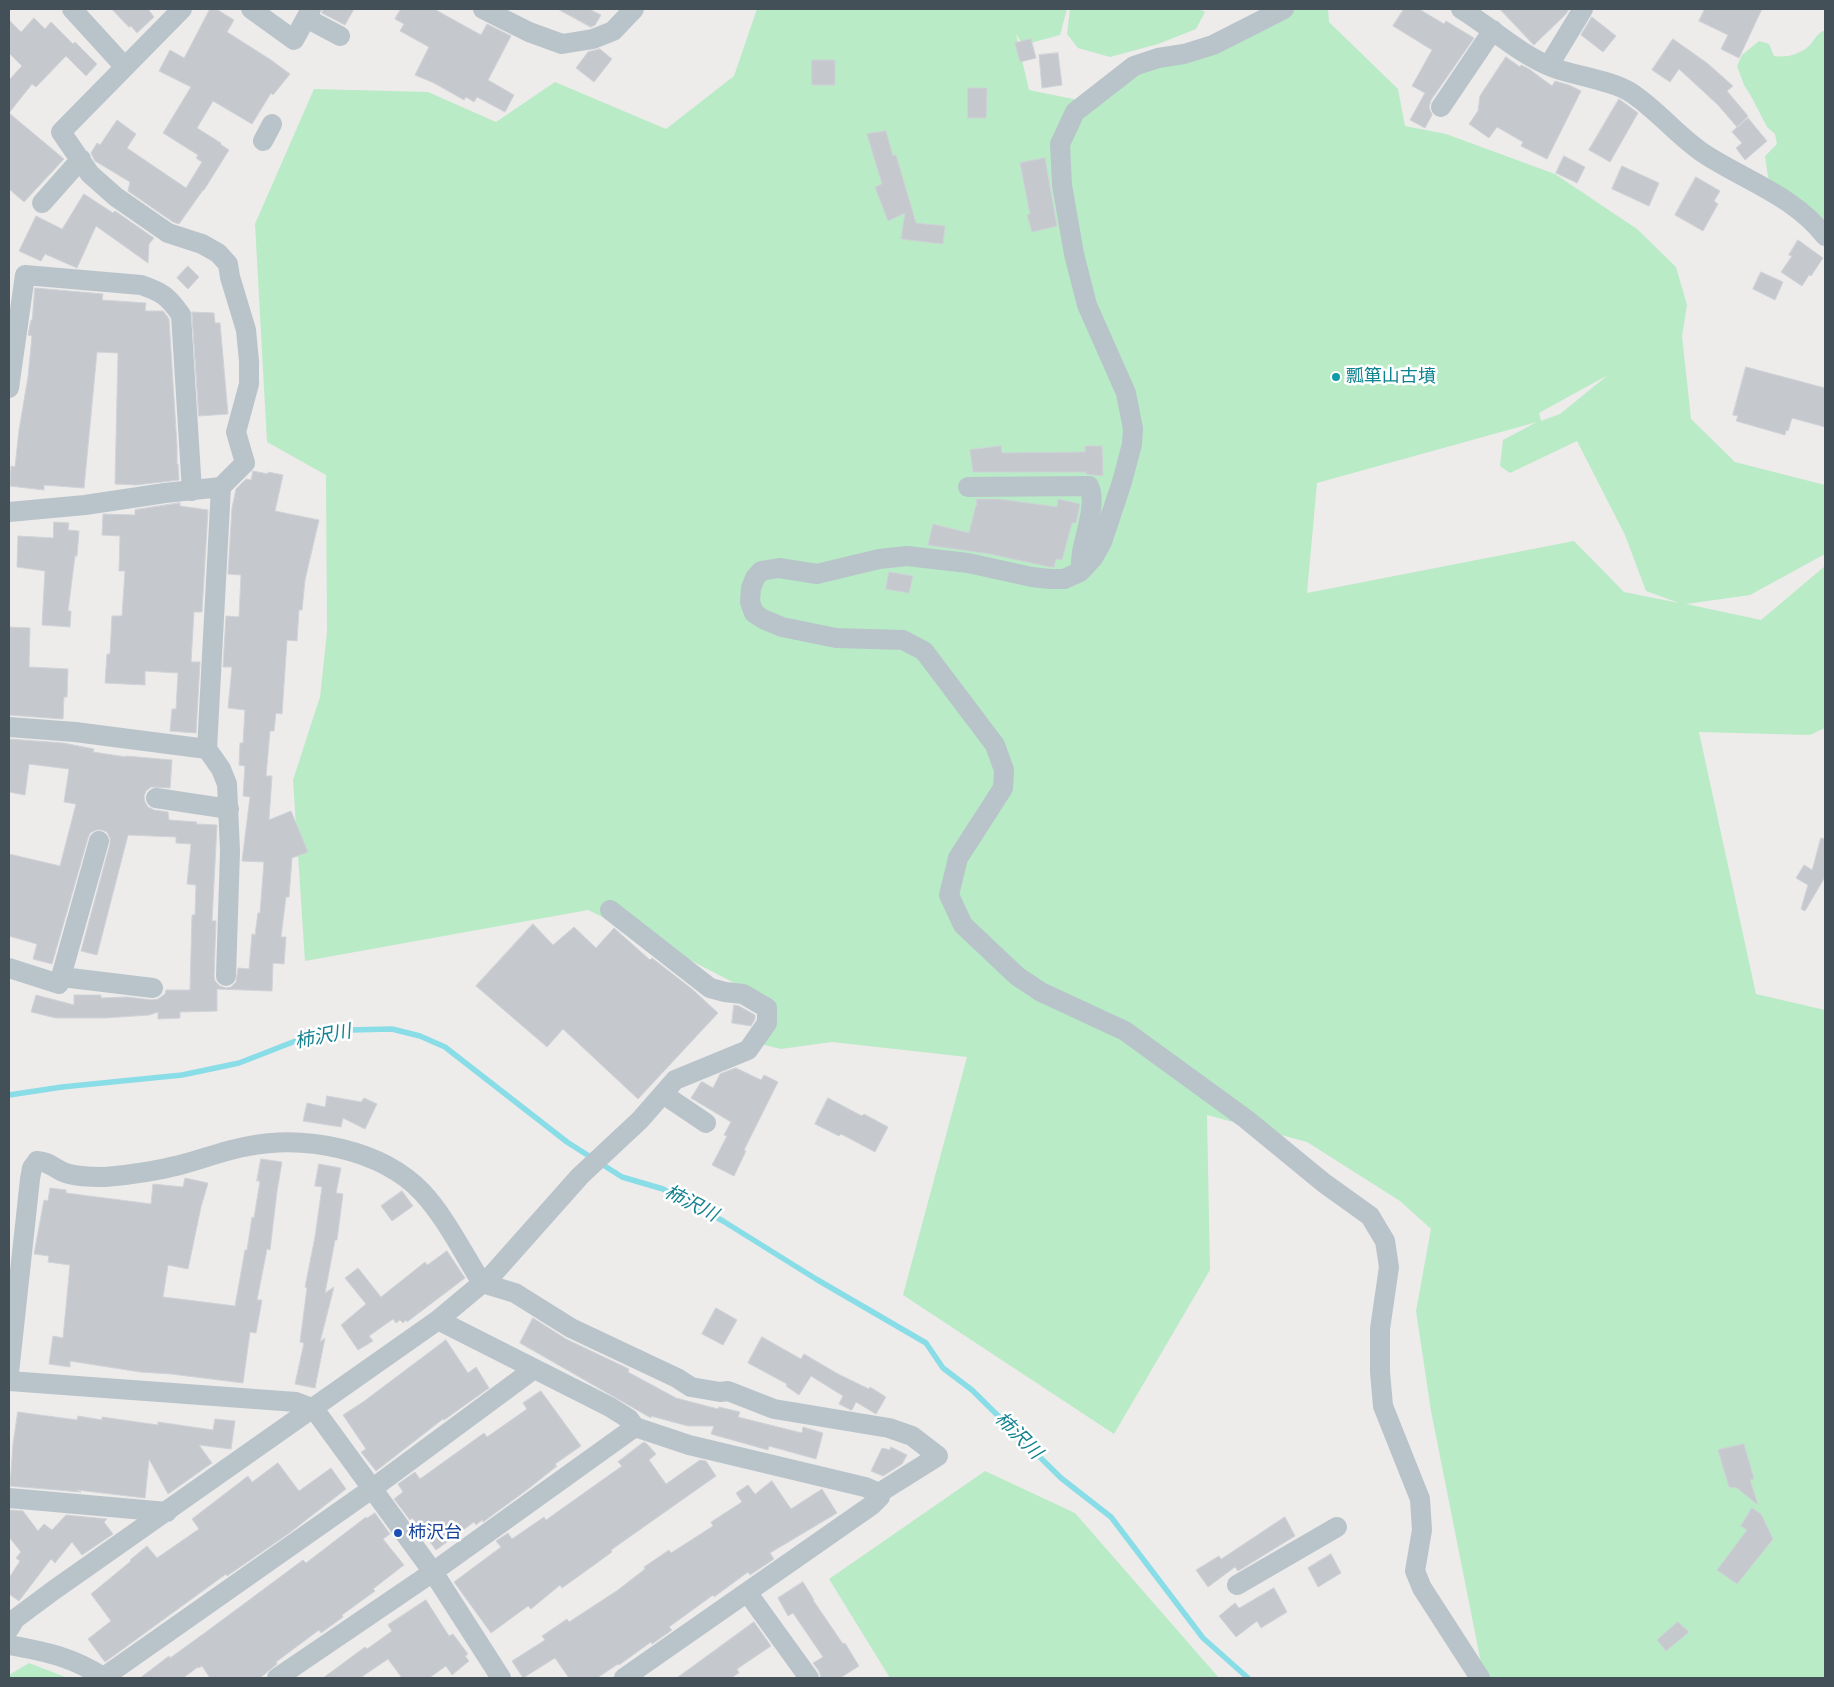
<!DOCTYPE html>
<meta charset="utf-8">
<style>
body{margin:0}
#map{position:relative;width:1834px;height:1687px;overflow:hidden;background:#eeebeb;font-family:"Fira Sans",sans-serif}
canvas{display:block}
.frame{position:absolute;inset:0;border:10px solid #445057;pointer-events:none}
</style>
<div id="map">
<canvas width="1834" height="1687"></canvas>
<div class="frame"></div>
</div>
<script>
const g = document.querySelector('canvas').getContext('2d');
g.lineJoin = 'round';
function fillPath(path, color) { g.fillStyle = color; g.fill(path, 'evenodd'); }
function stroke(path, color, width, dash) { g.strokeStyle = color; g.lineWidth = width; g.lineCap = dash ? 'butt' : 'round'; g.setLineDash(dash || []); g.stroke(path); }
function drawText(font, color, halo, rows, align = 'center') {
  g.font = font + ' "Fira Sans","Noto Sans JP",sans-serif'; g.lineWidth = 5; g.setLineDash([]); g.textBaseline = 'middle'; g.strokeStyle = halo; g.fillStyle = color; for (const [text, x, y, turn = 0] of rows) {
    g.save(); g.translate(x, y); g.rotate((+turn || 0) * Math.PI / 180); g.textAlign = isNaN(turn) ? turn : align; if (halo) g.strokeText(text, 0, 0); g.fillText(text, 0, 0); g.restore();
  }
}
const green = new Path2D(`
 M757 9H1067L1060 35 1023 45 1016 34 1029 90 1083 101 1145 63 1291 9H1328L1329 22 1398 89 1405 126 1446 134 1555 174 1637 229 1676 267 1687 305 1682 336 1691 419 1735 462 1825 485V554L1750 595 1686 604 1761 620 1825 566V728L1810 735 1699 732 1756 994 1825 1010V1678H1484L1431 1411 1416 1311 1431 1229 1400 1201 1307 1142 1207 1115 1210 1270 1114 1434 903 1295 967 1057 832 1042 781 1049 760 1044 759 996 671 950 588 910 305 961 293 780 320 697 327 632 326 475 267 442 255 224 314 89 428 92 496 122 555 82 666 129 734 76ZM1608 375 1560 414 1541 421 1539 413ZM1537 422 1503 440 1500 466 1510 473 1577 441 1625 535 1646 591 1679 603 1624 592 1574 541 1307 593 1317 483Z
 M1070 9H1199L1205 12 1196 29 1158 44 1110 57 1078 48 1067 34Z
 M1825 30V220L1815 212 1776 192 1768 177 1765 156 1777 144 1775 134 1767 127 1752 98 1744 85 1737 66 1742 55 1759 41 1769 44 1774 56C1788 58 1801 54 1811 44 1815 38 1818 33 1825 30Z
 M985 1471 1075 1513 1219 1678H890L829 1579Z
 M29 1663 68 1678H9V1675Z`);
const stream = new Path2D(`
 M9 1095 62 1087 182 1075 239 1063 293 1042 349 1030 392 1029 420 1036 445 1047 567 1142 622 1177 663 1189 723 1221 816 1279 926 1343 943 1368 972 1390 1061 1478 1111 1517 1203 1638 1248 1678`);
const building = new Path2D(`
 M112 9H148L154 17 137 33 131 26 129 27Z
 M210 9H216L234 20 227 32 271 60 290 74 273 95 271 93 252 124 213 101 197 128 221 143 220 144 229 150 204 190H203L179 224 173 222 128 191 130 182 95 161 91 153 97 143 100 145 117 120 136 134 127 148 186 188 202 162 196 158 198 155 163 133 191 87 159 71 170 50 184 58Z
 M323 9H354L345 25 322 13Z
 M401 9H434L481 35 487 24 511 36 488 80 514 95 505 112 477 97 474 102 466 97 464 100 434 83 415 75 429 47 400 31 404 24 395 19Z
 M558 9H589L601 15 595 25 591 27Z
 M1404 9H1419L1444 24 1446 21 1474 38 1431 100 1429 107 1432 115 1425 128 1410 120 1425 93 1412 86 1432 50 1393 26Z
 M1500 9H1569L1566 14 1534 45Z
 M1705 9H1762L1739 58 1721 49 1728 35 1699 21Z
 M1592 17 1616 36 1603 52 1581 35Z
 M34 18 45 29 51 22 73 44 75 42 97 64 86 76 66 56 36 87 32 84 9 113V80L22 66 9 53V20L21 32Z
 M1031 39 1036 58 1020 62 1015 43Z
 M1673 39 1707 63 1733 86 1727 91 1748 116 1737 127 1718 105 1679 69 1670 82 1652 70Z
 M600 49 612 59 594 82 576 68 588 52Z
 M1058 53 1062 85 1042 88 1039 55Z
 M1506 57 1520 67 1521 65 1529 69 1552 86 1555 81 1569 85 1581 91 1547 159 1521 146 1523 142 1497 127 1489 138 1469 124 1478 111 1480 96Z
 M812 60H835V85H812Z
 M968 88H987L986 118H968Z
 M1619 99 1638 113 1610 162 1589 150Z
 M9 113 64 159 24 202 9 189Z
 M1748 118 1767 141 1745 160 1736 148 1742 143 1732 132Z
 M886 131 893 156 896 155 916 223 945 226 943 244 901 239 905 213 888 221 875 187 882 184 867 134Z
 M1564 156 1585 167 1577 183 1556 173Z
 M1045 158 1057 226 1032 232 1027 215 1030 214 1020 163Z
 M1622 166 1659 183 1649 206 1612 189Z
 M1696 177 1720 191 1714 201 1718 204 1703 231 1675 215Z
 M84 194 113 213 115 211 154 238 149 244 148 263 96 226 77 268 45 254 41 261 19 251 36 216 62 229Z
 M1798 240 1823 258 1811 276 1809 275 1802 286 1781 272 1792 256 1789 255Z
 M188 266 199 277 188 289 177 278Z
 M1761 272 1783 282 1775 300 1753 289Z
 M35 288 103 294 102 300 146 303 145 311H163L167 316 169 319 177 446V464H178L179 480 136 485 115 484 118 353 97 352 84 488 44 485V490L10 486 11 466 15 467 19 430 28 377 32 336 28 335 31 320H32Z
 M192 312 214 313 215 323H220L228 414 199 416Z
 M1746 367 1825 388V427L1792 418 1788 431 1786 430 1785 435 1736 421 1738 416 1733 415Z
 M1001 446 1002 453 1085 452V446H1102L1103 476 1086 474V472H973L970 450Z
 M253 471 268 474V472L283 475 275 511 319 520 305 580 302 610H299L297 641 287 640 282 714 276 713 274 731H270L266 776H272L269 820 291 811 308 852 292 858 289 897H286L281 937H286L284 964 273 963 272 991 217 989V1011L180 1012V1018L158 1019V1012L149 1015 105 1018H56L31 1012 36 995 74 1005V995H101V998L127 997 152 1000 158 999 165 994 166 990H190L192 915H195L196 885 187 884 191 844 176 843V837L128 835 97 955 81 951 110 844V838L107 832 102 830H96L90 833 88 838 52 964 33 959 37 944 9 936V854L60 866 76 804 64 802 69 769 29 764 25 795 9 792V739L63 743 94 749 93 752 126 757V756L172 760 170 788 151 787 146 791 144 796 145 802 148 807 154 810 168 812 169 820 197 822 196 824 217 825 212 921H216L214 976 215 981 220 986 226 988 231 987 236 982 238 968 249 969 252 934 255 935 258 913H260L264 862 242 861 250 797 243 796 245 766 239 765 240 743H243L245 710 228 708 232 667H223L226 616 239 617 241 575 228 574 232 508 236 489 246 479 251 480Z
 M976 499H999L1057 507 1058 499 1080 504 1076 523H1072L1062 560 1056 559 1054 567H1050L990 554 928 545 933 524 969 533 976 505H977Z
 M180 503V506L208 510 202 612H194L191 662H200L196 733 170 731 172 709H176L178 673 145 671V685L105 683 107 654H110L112 616H122L125 571H119L120 536 102 535 103 514 135 515V510Z
 M54 522 69 523 68 530 79 531 77 556H75L68 611H71L70 627 42 625 45 571 17 567 18 536 53 538Z
 M889 572 913 576 909 593 886 589Z
 M9 627 30 628 29 667 68 669 67 697H64L63 719 9 715Z
 M1821 838 1825 839V877L1805 911 1801 909 1808 885 1796 878 1804 865 1812 870Z
 M533 924 553 945 574 927 596 948 614 928 650 960 652 958 692 989 718 1013 638 1099 563 1029 547 1047 476 986Z
 M734 1005 739 1006 755 1015V1019L751 1026 732 1023Z
 M736 1068 761 1080 764 1075 778 1082 744 1150 746 1151 734 1176 712 1165 727 1136 724 1135 731 1122 691 1098 701 1082H703L713 1088 720 1074Z
 M327 1096 361 1102 364 1098 377 1104 365 1129 343 1118 341 1127 303 1121 307 1103 325 1107Z
 M828 1098 862 1116 864 1114 888 1127 875 1152 841 1134 839 1136 815 1124Z
 M261 1159 282 1162 277 1191 270 1250 267 1249 257 1300H262L256 1333 250 1332 243 1383 171 1374 140 1372 70 1361V1367L49 1364 53 1336 63 1338 70 1265 48 1262 49 1256 34 1254 44 1200 48 1201 50 1188 66 1190V1193L151 1204 153 1184 183 1187 185 1178 208 1183 201 1207 188 1269 168 1265 163 1297 235 1306 245 1250H247L252 1217 254 1218 260 1181H257Z
 M319 1164 341 1168 336 1193 343 1194 337 1240H335L325 1293 334 1287 320 1342 325 1338 315 1388 295 1384 304 1343 300 1342 307 1288 305 1287 315 1237 322 1187 315 1186Z
 M402 1191 413 1206 392 1221 381 1206Z
 M447 1251 465 1278 407 1322 406 1320 403 1323 400 1320 396 1323 393 1319 369 1336 373 1341 358 1350 341 1325 366 1304 345 1278 358 1268 381 1297 425 1262 427 1265Z
 M716 1308 737 1320 723 1345 702 1334Z
 M533 1318 566 1339 629 1369 628 1372 676 1398 718 1409 719 1407 740 1412 738 1417 802 1433 803 1427 823 1433 816 1459 769 1446 768 1450 711 1434 714 1426H688L651 1416V1418L520 1343Z
 M762 1337 801 1359 804 1354 838 1374 869 1389 870 1387 886 1397 876 1414 856 1402 852 1410H851L839 1404 843 1396 811 1376 799 1395 786 1386 787 1384 748 1363Z
 M446 1340 468 1373 476 1367 489 1388 444 1420 443 1419 376 1471 361 1452 366 1449 343 1415 363 1402Z
 M541 1391 581 1446 555 1464 557 1466 528 1489 483 1522 482 1520 476 1525 474 1522 436 1550 412 1518 410 1520 394 1499 403 1492 398 1484 415 1472 420 1479 484 1433 487 1437 527 1409 523 1403Z
 M18 1412 77 1420 78 1416 102 1420V1417L158 1425V1422L213 1430 215 1419 235 1421 231 1449 199 1445 212 1463 168 1494 149 1459 145 1498 77 1490 81 1492 10 1486 13 1444Z
 M644 1442 647 1444 656 1454 649 1460 666 1484 700 1460 706 1461 716 1476 611 1550 612 1552 583 1573 562 1588 560 1585 531 1609 528 1606 491 1633 454 1582 501 1547 496 1541 508 1533 512 1539 544 1517 546 1520 622 1466 618 1462Z
 M1744 1444 1754 1479 1750 1480 1758 1505 1737 1488 1729 1487 1718 1450Z
 M891 1447 907 1455 902 1464 883 1476 871 1471 882 1448 890 1450Z
 M278 1463 299 1491 331 1468 346 1489 288 1534 227 1576 226 1574 105 1662 88 1639 111 1621 91 1594 131 1561 130 1560 147 1546 157 1558 199 1529 192 1519 248 1476 252 1482Z
 M772 1481 791 1509 822 1489 837 1513 770 1553 774 1559 750 1575 748 1572 714 1597 713 1595 669 1627 672 1630 652 1644 651 1642 619 1665 618 1664 597 1678H569L555 1658 523 1678 512 1661 545 1640 542 1636 567 1619 569 1622 618 1590 645 1569 644 1567 669 1550 671 1553 713 1526 711 1522 742 1502 736 1493 748 1485 755 1494Z
 M1752 1508 1761 1514 1773 1539 1737 1584 1717 1570 1747 1530 1741 1526Z
 M10 1510 23 1511 38 1531 44 1524 52 1530 66 1515 107 1519 104 1522 113 1534 82 1555 72 1542 55 1563 51 1559 19 1601 9 1594V1578L20 1561 16 1558 21 1552 9 1537V1511Z
 M375 1513 390 1534 383 1539 404 1565 373 1589 375 1591 342 1615 343 1617 321 1633 319 1630 276 1662 277 1664 260 1678H210L202 1666 199 1668 198 1667 183 1678H140L169 1656 170 1658 206 1632 303 1560 306 1563 366 1517 367 1518Z
 M1285 1517 1295 1536 1238 1571 1235 1567 1208 1587 1196 1570 1219 1556 1221 1559Z
 M1331 1554 1341 1573 1318 1587 1308 1568Z
 M803 1582 814 1600H813L843 1644 845 1643 859 1666 840 1678H821L819 1671 813 1663 823 1657 793 1613 788 1616 778 1598Z
 M1274 1588 1287 1612 1261 1628 1257 1621 1236 1637 1219 1616 1235 1603 1239 1608Z
 M426 1600 449 1636 453 1634 468 1654 465 1656 469 1661 452 1675 446 1666 429 1678H402L388 1659 360 1678H323L365 1647 367 1649 392 1631 388 1625Z
 M754 1622 771 1646 737 1669 739 1673 731 1678H677Z
 M1678 1622 1689 1632 1666 1651 1657 1640Z`);
const street = new Path2D(`
 M72 9 124 66
 M251 9 294 40 311 9
 M483 9 529 32 562 44 593 39 613 31 634 9
 M1284 9 1213 45 1184 54 1158 58 1134 66 1075 112 1060 144 1062 185 1074 254 1087 305 1126 393 1133 429 1132 444 1122 482 1102 542 1093 558 1080 572 1064 579H1050L1032 577 968 563 907 556 879 559 817 574 779 568 761 571 755 578 751 588 750 602 754 613 763 619 782 627 836 638 903 640 924 651 995 745 1004 770 1003 788 958 858 949 895 963 925 1017 976 1041 992 1125 1031 1246 1119 1324 1183 1370 1216 1385 1241 1389 1267 1380 1329V1372L1383 1406 1420 1499 1422 1530 1415 1571 1422 1588 1480 1678
 M1461 9C1492 28 1520 55 1554 68 1576 76 1611 80 1630 92 1658 110 1679 138 1706 155 1747 181 1795 197 1825 236
 M306 18 340 36
 M1549 65 1583 9
 M1441 107 1493 30
 M263 141 272 124
 M42 203 81 159
 M9 388 25 275 141 285C162 292 168 296 181 315L192 491
 M221 487 207 749 221 769 227 784 230 851 226 976
 M968 487 1089 486C1097 503 1085 534 1082 552 1081 559 1081 565 1080 572
 M9 512 85 505 165 493 221 487 245 463 236 432 249 384V361L246 330 230 277 228 264 218 253 202 244 168 233 116 197 90 174 61 132 182 9
 M9 727 75 732 207 749
 M156 798 229 809
 M9 968 59 984 99 841
 M62 977 153 988
 M663 1094 706 1123
 M438 1320 610 1407 629 1419 635 1427 689 1445 865 1487 879 1493 880 1497 872 1505 624 1678
 M9 1373 30 1179 32 1168 37 1161C49 1162 51 1166 61 1171 73 1177 91 1177 105 1177 130 1175 156 1171 180 1165 203 1159 225 1150 249 1146 305 1135 381 1149 422 1192 446 1218 463 1253 482 1283L515 1293 571 1328 677 1378 691 1387 720 1392 728 1391 774 1409 889 1428 912 1436 938 1456 879 1493
 M9 1381 296 1402 314 1409 433 1572 501 1678
 M9 1498 167 1512
 M1237 1585 1337 1527
 M747 1592 809 1678
 M9 1629 15 1619 54 1590 438 1320 492 1275 580 1176 640 1120 675 1080 748 1050 767 1023V1008L743 994 725 992 710 988 610 910
 M9 1645C48 1652 72 1657 105 1678
 M104 1677 373 1488 534 1369
 M277 1678 433 1572 635 1427`);
const markers = [
 [1336,377,5,"#0f9aa8"],
 [398,1533,5,"#1a4fb4"]
];
const cultureNames = [
 ["瓢箪山古墳",1346,377]
];
const transitNames = [
 ["柿沢台",408,1533]
];
const waterNames = [
 ["柿沢川",323,1037,-11],
 ["柿沢川",691,1204,27],
 ["柿沢川",1018,1436,45]
];
fillPath(green, '#b9ebc7');
stroke(stream, '#88dde7', 5.5);
fillPath(building, '#c5c9ce');
stroke(building, '#cfd2d7', 1);
stroke(street, '#b9c4ca', 20);
for (const [x, y, r, color] of markers) { const dot = new Path2D(); dot.arc(x, y, r, 0, 2 * Math.PI); g.fillStyle = color; g.fill(dot); stroke(dot, '#fff', 2); }
drawText('18px', '#0d838f', '#fff', cultureNames, 'left');
drawText('18px', '#164399', '#fff', transitNames, 'left');
drawText('italic 19px', '#12828f', '#fff', waterNames);
</script>
